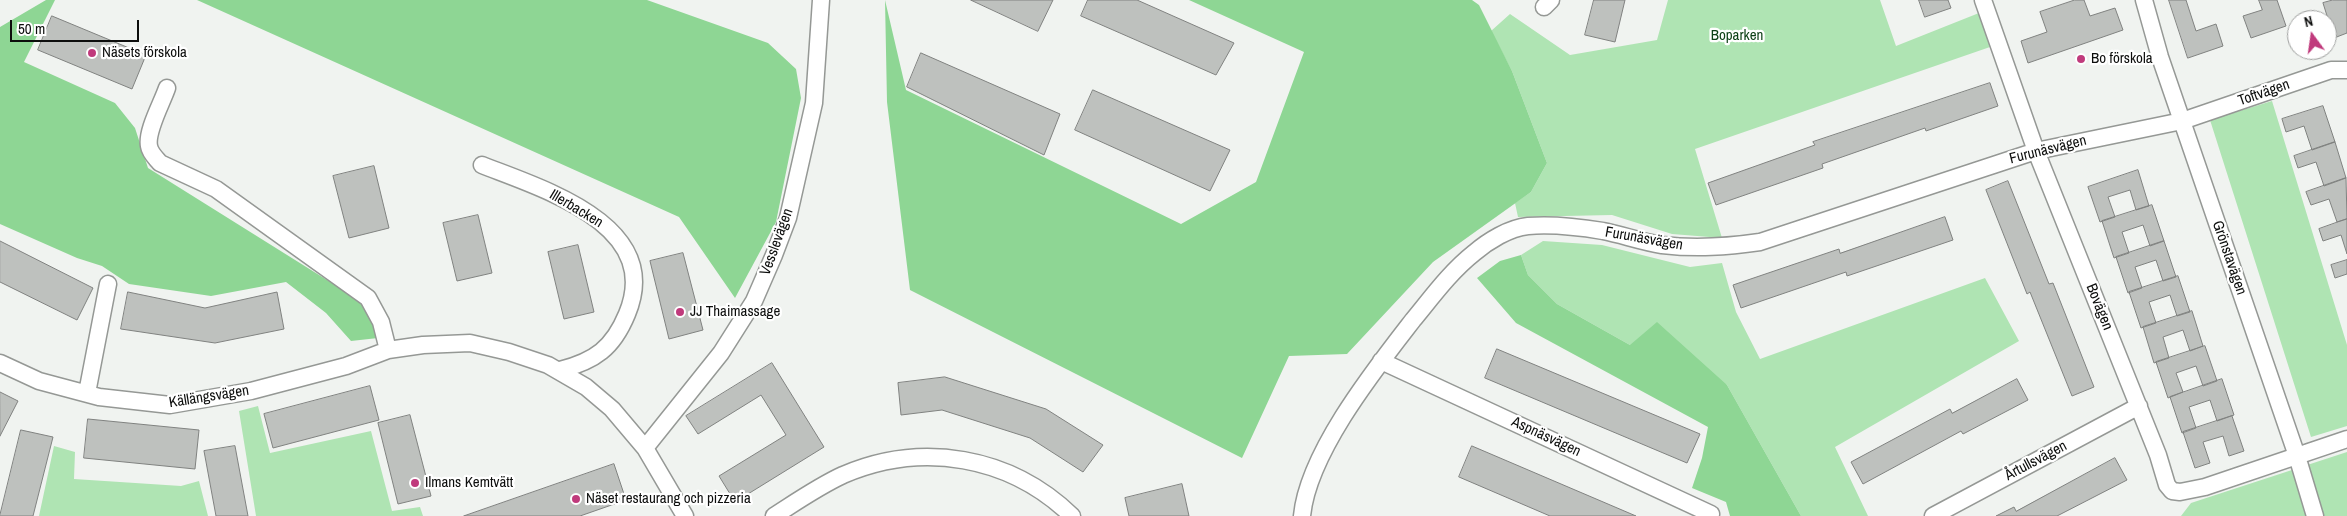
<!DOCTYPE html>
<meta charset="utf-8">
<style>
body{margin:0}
#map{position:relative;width:2347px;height:516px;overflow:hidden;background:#f0f3f0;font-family:"Archivo Narrow",sans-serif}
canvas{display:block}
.north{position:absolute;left:2287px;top:10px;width:50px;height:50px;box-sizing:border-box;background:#fff;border:1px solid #9e9f9e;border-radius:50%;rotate:346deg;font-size:14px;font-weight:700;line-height:20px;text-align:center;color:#0d0e0d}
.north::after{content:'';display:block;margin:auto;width:18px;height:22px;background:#c03a7c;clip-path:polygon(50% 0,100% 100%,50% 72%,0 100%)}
.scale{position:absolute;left:10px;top:20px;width:129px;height:22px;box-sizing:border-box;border:2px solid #0d0e0d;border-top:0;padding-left:6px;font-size:15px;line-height:18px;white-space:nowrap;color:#0d0e0d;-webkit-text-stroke:4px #fff;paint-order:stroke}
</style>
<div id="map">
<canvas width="2347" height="516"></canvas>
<div class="north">N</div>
<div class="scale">50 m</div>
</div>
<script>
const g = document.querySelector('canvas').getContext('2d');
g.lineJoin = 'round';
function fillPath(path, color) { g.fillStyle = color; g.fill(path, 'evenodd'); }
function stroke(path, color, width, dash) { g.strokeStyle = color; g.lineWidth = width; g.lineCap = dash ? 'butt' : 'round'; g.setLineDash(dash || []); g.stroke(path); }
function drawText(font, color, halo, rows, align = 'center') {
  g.font = font + ' "Archivo Narrow",sans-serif'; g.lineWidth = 4.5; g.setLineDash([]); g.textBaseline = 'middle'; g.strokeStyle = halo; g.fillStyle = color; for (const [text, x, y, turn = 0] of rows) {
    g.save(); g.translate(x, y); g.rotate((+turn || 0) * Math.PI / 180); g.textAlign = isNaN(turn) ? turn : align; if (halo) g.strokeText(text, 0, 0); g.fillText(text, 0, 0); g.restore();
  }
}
const green = new Path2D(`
 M1668 0H1880L1896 46 1979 13 1990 47 1695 149 1722 238 1672 234 1612 215 1518 217 1515 203 1531 192 1547 163 1512 71 1491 31 1510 14 1570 55 1657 40Z
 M2272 101 2347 345V426L2311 437 2210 120Z
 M1543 241 1602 245 1690 267 1722 263 1736 312 1760 359 1985 278 2019 341 1835 447 1868 516H1801L1727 385 1630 345 1557 304 1528 275 1521 255Z
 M258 406 270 453 371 431 392 511 420 507 423 516H256L239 411Z
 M54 446 75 452 74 479 181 486 199 481 208 516H39Z
 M2347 452V516H2181L2191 503Z`);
const forest = new Path2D(`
 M46 0H55L24 62 115 103 135 128 148 168 367 305 378 338 351 341 326 313 286 282 211 296 129 284 102 266 77 258 0 224V27Z
 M197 0H647L768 43 796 69 801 98 776 222 735 298 679 217Z
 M885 0 906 90 1181 224 1256 182 1304 52 1189 0H1472L1479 5 1512 71 1547 163 1531 192 1433 262 1347 354 1289 356 1242 458 910 290 887 102Z
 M1521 255 1528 275 1557 304 1630 345 1657 322 1727 385 1801 516H1730L1726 502 1692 488 1702 458 1708 427 1516 323 1477 278 1500 261Z`);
const building = new Path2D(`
 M971 0H1053L1038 31Z
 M1088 0H1137L1234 43 1216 75 1081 16Z
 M1594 0H1625L1615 42 1585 35Z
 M1919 0H1948L1951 8 1925 17Z
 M2075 0H2084L2090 16 2115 8 2123 30 2028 63 2021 41 2047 32 2040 12Z
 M2169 0H2186L2196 31 2216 24 2223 46 2188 58Z
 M2259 0H2277L2286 26 2251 38 2243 16 2262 10Z
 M2333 0H2347V33L2334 38 2323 3Z
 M52 16 146 55 132 89 38 50Z
 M921 53 1060 114 1044 155 907 87Z
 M1990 83 1998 106 1926 131 1925 128 1822 164 1823 168 1716 205 1708 183 1815 145 1813 142Z
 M1093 90 1230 150 1210 191 1075 130Z
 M2323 106 2335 142 2312 150 2304 126 2286 132 2282 119Z
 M2335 142 2346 178 2324 186 2316 162 2298 168 2294 156Z
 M374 166 389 228 349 238 333 176Z
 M2138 170 2149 206 2136 210 2130 190 2108 197 2115 217 2100 222 2088 187Z
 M2346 178 2347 219 2337 222 2329 199 2311 205 2306 192Z
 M2008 181 2049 284 2053 283 2094 387 2072 396 2030 292 2027 294 1986 190Z
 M2152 205 2164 241 2150 246 2143 225 2122 232 2129 253 2114 258 2102 221Z
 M478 215 492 273 457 281 443 223Z
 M1945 217 1953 240 1847 276 1846 272 1741 308 1733 285 1839 249 1840 253Z
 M2347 219V254L2341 235 2323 241 2319 229Z
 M0 241 93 288 77 320 0 282Z
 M2164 241 2176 277 2163 281 2156 260 2135 267 2142 288 2128 293 2116 257Z
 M578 245 594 312 564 319 548 252Z
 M683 253 703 330 669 339 650 261Z
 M2347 260V274L2335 278 2331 265Z
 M2178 276 2190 312 2177 316 2170 295 2149 302 2156 323 2141 328 2129 292Z
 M128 292 205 308 277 292 284 329 215 343 121 329Z
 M2192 311 2203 346 2190 351 2183 330 2163 337 2169 358 2154 363 2143 327Z
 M2205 346 2217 381 2203 386 2196 366 2176 373 2183 392 2168 398 2156 362Z
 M1497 349 1700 434 1687 463 1485 378Z
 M772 363 824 447 735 502 719 476 786 435 761 395 698 434 686 416Z
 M945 377 1046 409 1103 445 1083 472 1030 438 942 410 901 415 898 383Z
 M2017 379 2028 400 1963 434 1961 431 1863 484 1851 462 1950 409 1952 413Z
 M2222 379 2234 415 2217 421 2210 400 2189 407 2196 428 2182 433 2170 397Z
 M370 386 379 420 273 448 264 414Z
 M0 392 18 401 0 436Z
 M410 415 431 496 398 504 378 423Z
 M2232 416 2244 451 2229 456 2223 436 2203 442 2210 463 2195 468 2183 432Z
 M88 419 199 430 195 469 84 458Z
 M21 430 53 437 33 516H0Z
 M235 446 248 516H216L204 451Z
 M1472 446 1636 516H1550L1459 477Z
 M2115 458 2127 480 2057 516H1996L2014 507 2016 511Z
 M614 464 626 500 580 516H464Z
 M1182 484 1189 516H1129L1125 498Z`);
const street = new Path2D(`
 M1983 0 2036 151 2158 455 2167 485 2172 491 2180 492 2205 487 2347 439
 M2144 0 2160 57 2297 456 2315 516
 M1544 7 1551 0
 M167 88C162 103 146 131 149 146 150 153 156 158 160 163L216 189 368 298 381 322 388 350
 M482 165C543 189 664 225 627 314 613 348 595 361 560 370
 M1381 361 1711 514
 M0 363 39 381 99 397 170 405 251 391 346 366 388 350 423 345 470 343 509 352 548 365 586 387 612 409 645 448 685 516
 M87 393 108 284
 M645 448 721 353 754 301 774 255 788 218 814 103 821 0
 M774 516C796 502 819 486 843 475 922 441 1010 456 1072 516
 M1302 516C1308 453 1375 369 1413 320 1432 297 1450 272 1474 253 1488 241 1509 228 1528 226 1552 224 1579 227 1603 231 1623 235 1642 242 1662 245 1697 249 1726 247 1760 242L2036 151 2182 121 2331 70H2347
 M1933 516 2139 406`);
const markers = [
 [92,53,5,"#c03a7c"],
 [2081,59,5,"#c03a7c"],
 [680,312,5,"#c03a7c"],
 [415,483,5,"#c03a7c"],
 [576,499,5,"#c03a7c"]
];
const parkNames = [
 ["Boparken",1737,36]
];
const poiNames = [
 ["Näsets förskola",102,53],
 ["Bo förskola",2091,59],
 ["JJ Thaimassage",690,312],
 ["Ilmans Kemtvätt",425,483],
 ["Näset restaurang och pizzeria",586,499]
];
const streetNames = [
 ["Toftvägen",2264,93,-19],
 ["Furunäsvägen",2048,150,-14],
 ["Illerbacken",576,209,31],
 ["Furunäsvägen",1644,239,10],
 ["Vesslevägen",777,242,-70],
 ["Grönstavägen",2229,258,71],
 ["Bovägen",2099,307,68],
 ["Källängsvägen",209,397,-9],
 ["Aspnäsvägen",1546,437,25],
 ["Årtullsvägen",2036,461,-28]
];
fillPath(green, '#afe4b3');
fillPath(forest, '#8ed694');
fillPath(building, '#bec1be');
stroke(building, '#808280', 1);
stroke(street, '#959895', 19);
stroke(street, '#fff', 16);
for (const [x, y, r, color] of markers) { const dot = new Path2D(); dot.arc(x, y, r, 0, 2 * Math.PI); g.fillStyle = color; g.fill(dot); stroke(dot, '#fff', 2); }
drawText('15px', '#0e4117', '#fff', parkNames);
drawText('15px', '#0d0e0d', '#fff', poiNames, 'left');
drawText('15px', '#0d0e0d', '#fff', streetNames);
</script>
